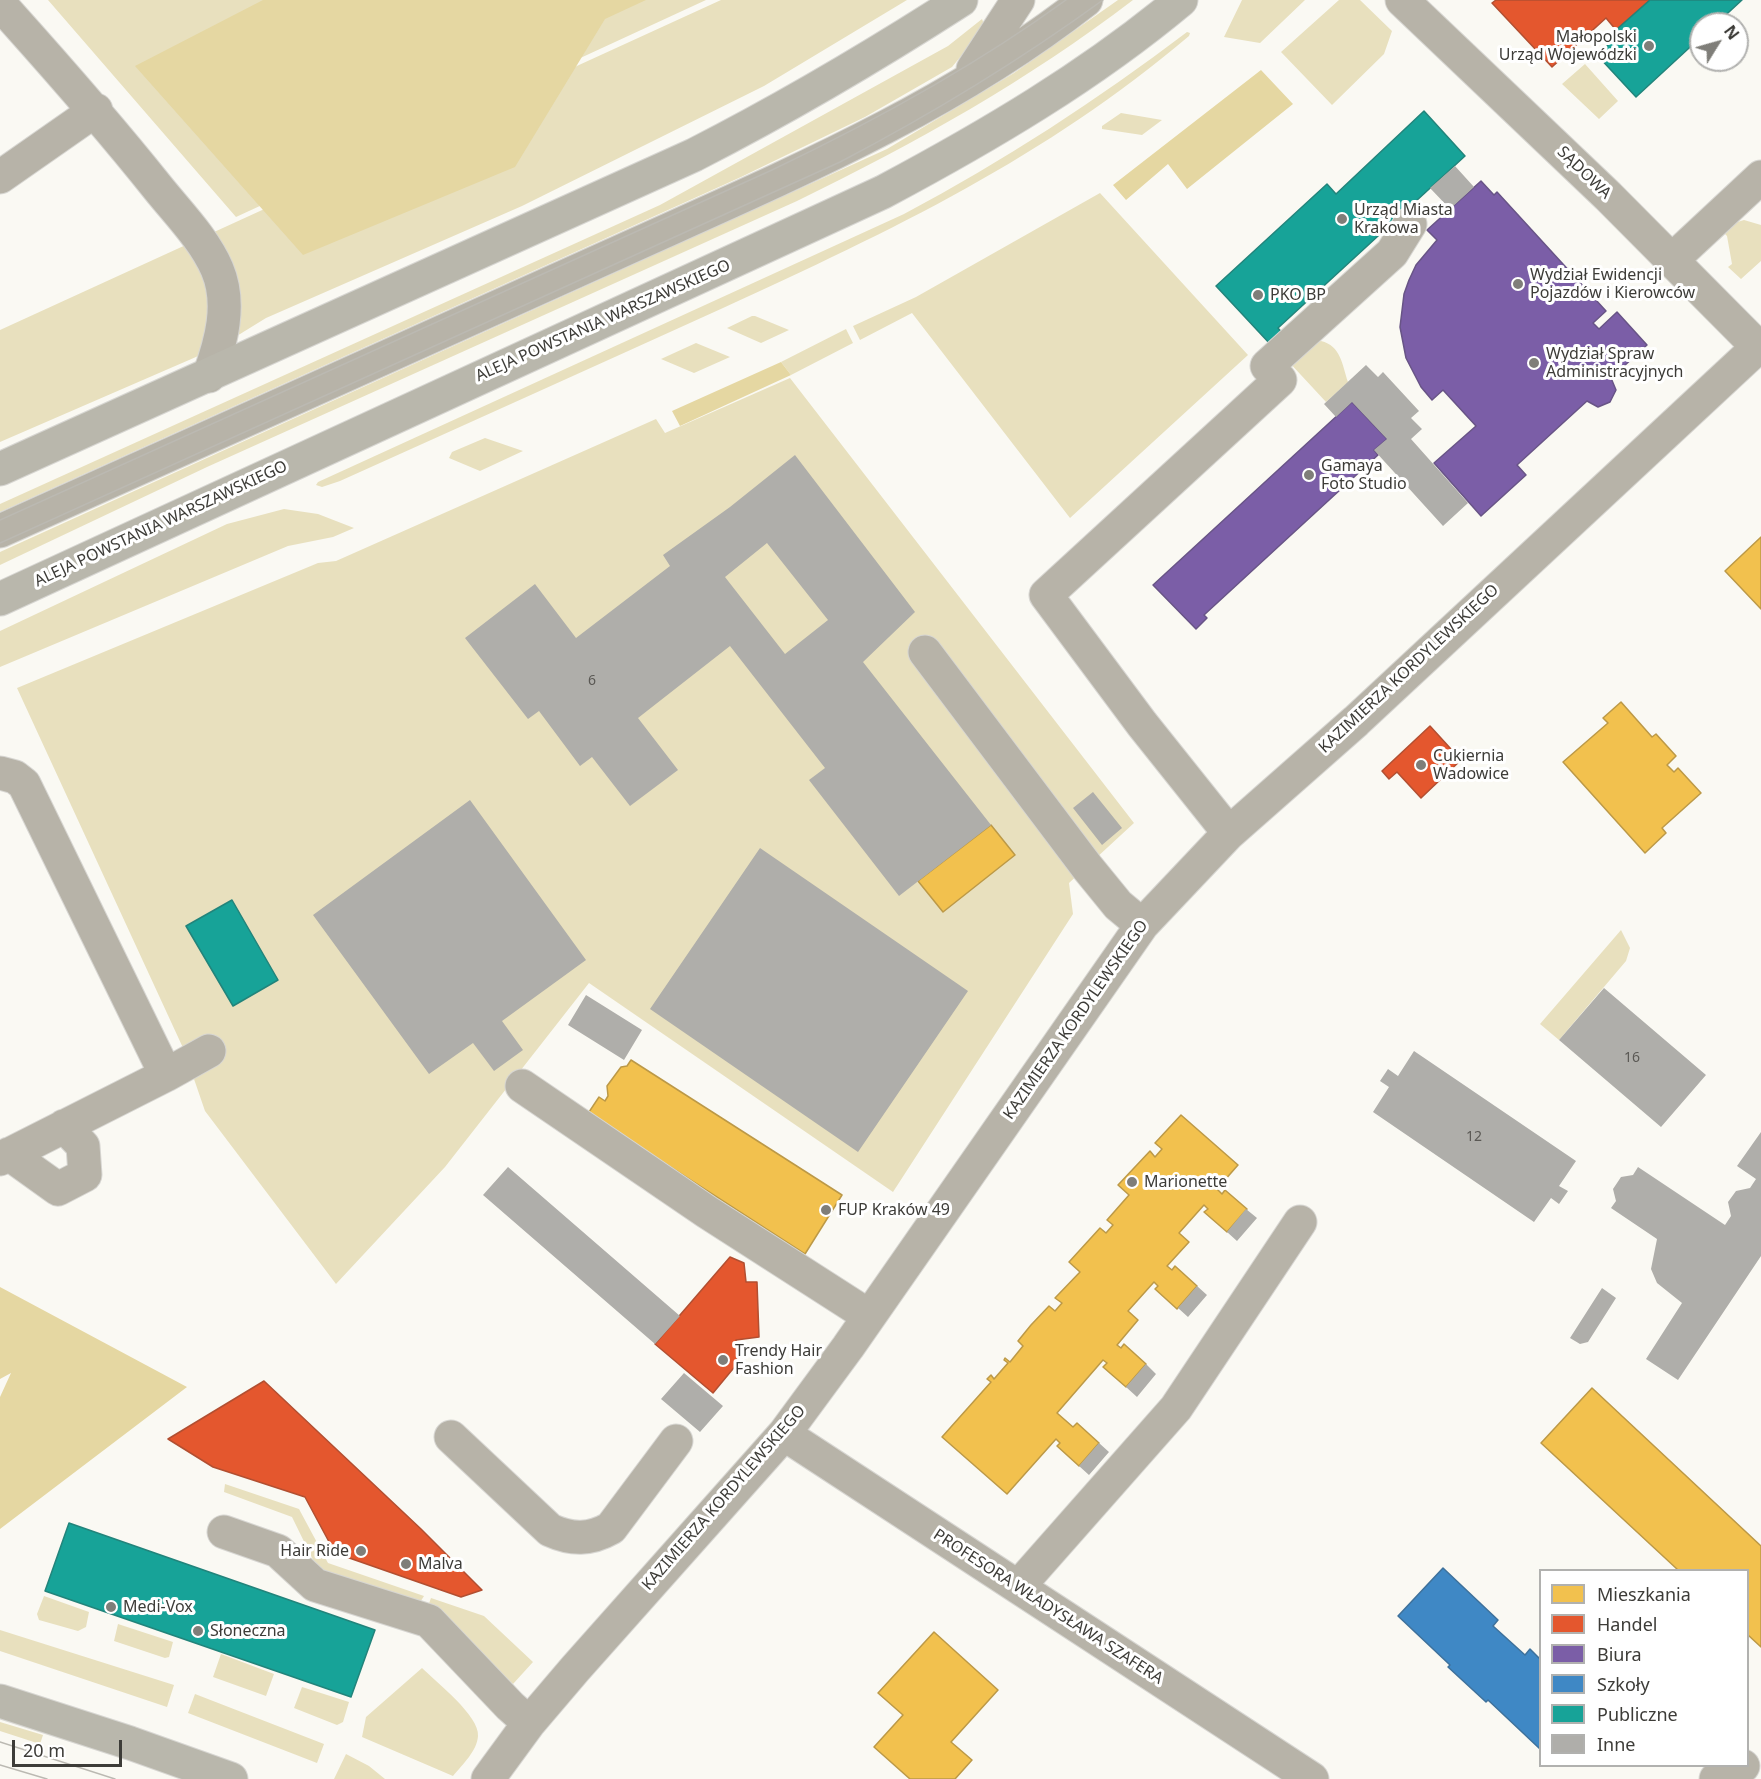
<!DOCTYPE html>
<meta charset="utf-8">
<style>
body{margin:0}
#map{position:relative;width:1761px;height:1779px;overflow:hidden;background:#faf9f3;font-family:"Noto Sans",sans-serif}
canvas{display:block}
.legend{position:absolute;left:1539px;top:1569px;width:210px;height:198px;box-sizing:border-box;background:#fff;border:2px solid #b1b1af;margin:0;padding:8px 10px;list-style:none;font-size:18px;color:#3d3c38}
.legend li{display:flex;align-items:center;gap:12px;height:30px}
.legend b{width:30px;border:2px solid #b1b1af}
.north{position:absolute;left:1689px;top:12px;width:60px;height:60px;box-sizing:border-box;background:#fff;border:2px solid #b1b1af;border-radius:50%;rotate:53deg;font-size:16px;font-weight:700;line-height:24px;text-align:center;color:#3d3c38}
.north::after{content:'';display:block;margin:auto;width:21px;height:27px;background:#7f7e79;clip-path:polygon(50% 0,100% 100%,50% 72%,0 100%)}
.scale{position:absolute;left:12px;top:1740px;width:110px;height:27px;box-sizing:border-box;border:3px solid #3d3c38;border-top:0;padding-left:8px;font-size:18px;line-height:21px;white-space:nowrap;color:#3d3c38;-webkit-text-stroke:4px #fff;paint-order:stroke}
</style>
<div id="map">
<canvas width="1761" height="1779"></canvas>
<ul class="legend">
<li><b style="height:16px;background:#f2c14e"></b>Mieszkania</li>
<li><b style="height:16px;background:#e4572e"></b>Handel</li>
<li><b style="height:16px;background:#7b5ea7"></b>Biura</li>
<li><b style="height:16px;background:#3f88c5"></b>Szkoły</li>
<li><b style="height:16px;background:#17a398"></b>Publiczne</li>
<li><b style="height:16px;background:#afaeaa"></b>Inne</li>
</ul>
<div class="north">N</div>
<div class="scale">20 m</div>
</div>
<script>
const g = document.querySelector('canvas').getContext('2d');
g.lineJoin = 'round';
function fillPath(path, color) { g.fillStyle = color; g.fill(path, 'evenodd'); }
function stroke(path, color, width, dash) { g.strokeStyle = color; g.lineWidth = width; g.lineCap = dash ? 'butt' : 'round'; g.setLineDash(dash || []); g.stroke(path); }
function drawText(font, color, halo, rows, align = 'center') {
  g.font = font + ' "Noto Sans",sans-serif'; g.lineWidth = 6; g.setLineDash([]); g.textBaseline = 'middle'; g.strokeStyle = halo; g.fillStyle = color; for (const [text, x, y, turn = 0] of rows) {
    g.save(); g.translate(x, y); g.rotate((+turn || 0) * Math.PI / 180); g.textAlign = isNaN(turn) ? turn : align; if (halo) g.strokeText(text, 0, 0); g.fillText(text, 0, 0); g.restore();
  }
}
const green = new Path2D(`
 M48 0H706L236 217Z
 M721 0H907L764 86 522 206 266 318 219 347 0 442V330Z
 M1118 0H1133C1027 81 916 143 797 201L207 467 0 565V552L887 149 1014 73Z
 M1242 0H1305L1260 43 1224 37Z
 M1339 0H1360L1392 31 1384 54 1332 105 1281 52Z
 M982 19 985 27 952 67 865 117 741 177 0 512V504L660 205 948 46Z
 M1187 32 1190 33 1189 36C1045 158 893 230 723 308 596 366 468 423 340 481L322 487 316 485 318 482 904 214C1004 161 1097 100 1187 32Z
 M1585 64 1618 101 1599 119 1562 84Z
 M1121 113 1162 120 1142 135 1102 129V126Z
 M1100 193 1248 355 1070 518 912 313 860 340 853 326 916 297Z
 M1744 220 1761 225V261L1741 279 1728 267 1732 264 1727 236 1723 232 1734 223Z
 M752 316H755L789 330 761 343 727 328Z
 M846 329 853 343 791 375 781 362Z
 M1321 341C1341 346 1342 364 1348 382L1326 402 1288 361 1311 344Z
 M696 343 730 357 694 373 661 359Z
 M790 378 1134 823 1069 883 1073 914 893 1192 589 983 445 1167 336 1284 205 1111 184 1050 17 688 318 563 336 561 656 419 665 433Z
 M485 438 523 451 480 471 449 458 452 452Z
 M284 509 318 514 354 528 333 537 288 546 0 667V631L227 524Z
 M1621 930 1630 948 1626 961 1559 1040 1540 1024Z
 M225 1484 299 1509 328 1563 424 1596 419 1604 324 1573 316 1566 292 1517 224 1492Z
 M44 1596 89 1612 86 1627 78 1631 39 1620 37 1614Z
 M431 1598 484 1616 533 1662 513 1684 427 1609Z
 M118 1624 173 1642 169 1657 165 1658 114 1641Z
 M0 1630 174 1685 167 1707 0 1651Z
 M221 1654 274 1674 266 1696 213 1677Z
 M422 1668C436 1682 480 1716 478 1736 477 1751 463 1764 453 1776L362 1737 366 1717Z
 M302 1687 349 1702 343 1722 337 1725 294 1708Z
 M195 1694 324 1744 317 1763 188 1713Z
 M0 1722 43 1735 40 1744 0 1731Z
 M346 1754 369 1766 385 1779H334Z`);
const forest = new Path2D(`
 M263 0H646L605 19 515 167 303 255 135 66Z
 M1261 70 1293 104 1187 189 1168 164 1126 200 1113 185Z
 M781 362 791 375 680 426 672 411Z
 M0 1287 187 1387 0 1529V1397L11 1373 0 1379Z`);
const homes = new Path2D(`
 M1761 537V609L1725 571Z
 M1621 702 1652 737 1656 734 1676 756 1667 765 1674 772 1678 768 1701 793 1662 828 1666 833 1645 853 1563 762 1608 723 1603 718Z
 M991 825 1015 855 943 912 918 881Z
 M631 1060 842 1195 805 1254 630 1141 585 1118 599 1097 605 1101 608 1096 607 1086 621 1067 627 1066Z
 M1181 1115 1238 1165 1217 1189 1222 1194 1225 1190 1247 1209 1227 1232 1204 1212 1208 1209 1204 1205 1179 1233 1189 1242 1167 1266 1172 1270 1175 1266 1197 1286 1177 1309 1155 1289 1158 1286 1154 1282 1128 1311 1138 1320 1117 1345 1121 1348 1124 1344 1146 1364 1126 1387 1103 1367 1107 1363 1103 1360 1057 1413 1073 1427 1077 1423 1099 1443 1079 1466 1057 1446 1060 1443 1056 1439 1007 1494 942 1437 991 1382 987 1379 991 1375 994 1379 1008 1363 1004 1360 1005 1358 1010 1362 1023 1346 1018 1341 1031 1325 1049 1306 1055 1311 1062 1303 1055 1298 1080 1272 1069 1262 1100 1228 1106 1233 1113 1225 1107 1220 1129 1195 1118 1185 1150 1151 1155 1157 1162 1149 1155 1143Z
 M1592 1388 1761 1546V1647L1748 1635V1570H1678L1541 1443Z
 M934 1632 998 1690 951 1742 972 1760 955 1779H910L874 1747 903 1715 878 1693Z`);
const shops = new Path2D(`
 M1496 0H1650L1616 30 1606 18 1552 67 1492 3Z
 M1430 726 1461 760 1421 798 1397 772 1389 779 1382 771Z
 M730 1257 744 1263 746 1282H757L759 1337 736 1340 737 1364 713 1393 655 1344Z
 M264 1381 421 1529 482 1590 461 1597 335 1553 305 1497 213 1467 168 1439Z`);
const offices = new Path2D(`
 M1481 181 1494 195 1497 192 1606 311 1593 323 1599 329 1617 312 1647 345 1611 378 1616 390 1610 402 1598 407 1587 401 1517 465 1526 475 1481 516 1434 463 1476 426 1443 390 1432 400 1421 387 1406 358 1400 327 1404 294 1409 280 1416 265 1437 240 1427 230Z
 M1352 402 1387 439 1374 450 1378 455 1204 615 1207 618 1196 629 1153 585Z`);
const schools = new Path2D(`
 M1443 1568 1498 1620 1493 1626 1525 1655 1530 1649 1540 1659V1749L1488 1700 1486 1702 1448 1667 1450 1665 1398 1616Z`);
const public = new Path2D(`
 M1650 0H1742L1716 24H1701V37L1636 97 1597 55 1620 34 1616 30Z
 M1424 111 1465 156 1278 328 1283 334 1271 345 1216 286 1327 184 1336 194Z
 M232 900 278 980 233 1006 186 926Z
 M69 1523 375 1630 351 1697 45 1591Z`);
const building = new Path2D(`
 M1455 166 1474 187 1450 209 1430 188Z
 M1366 365 1378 377 1383 372 1419 411 1411 418 1422 429 1411 439 1468 503 1443 526 1374 450 1387 439 1352 402 1336 417 1324 404Z
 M795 455 915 612 863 662 991 825 899 896 809 780 825 768 730 646 638 718 678 770 630 806 592 757 580 766 539 711 528 719 465 638 535 584 576 638 670 566 663 555 730 507ZM767 543 828 620 785 654 725 577Z
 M1093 792 1122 828 1102 845 1073 808Z
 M470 800 586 960 502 1021 523 1050 494 1071 473 1043 429 1074 313 915Z
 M760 848 968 991 858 1152 650 1009Z
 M1604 988 1706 1075 1661 1127 1559 1040Z
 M586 995 642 1030 624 1060 568 1025Z
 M1414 1051 1576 1161 1559 1186 1568 1191 1559 1204 1551 1198 1534 1222 1373 1112 1389 1087 1380 1081 1388 1069 1398 1076Z
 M1761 1132V1256L1678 1380 1646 1359 1682 1303 1657 1283 1651 1269 1657 1239 1611 1208 1616 1201 1613 1189 1621 1177 1633 1175 1638 1167 1725 1225 1731 1216 1728 1202 1736 1191 1750 1188 1756 1179 1737 1166Z
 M508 1167 680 1316 655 1344 483 1195Z
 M1246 1209 1257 1218 1237 1241 1227 1232Z
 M1197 1286 1207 1295 1188 1317 1178 1308Z
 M1602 1288 1616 1298 1588 1342 1580 1344 1570 1338Z
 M1146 1364 1156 1374 1137 1397 1126 1387Z
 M684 1373 723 1406 700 1432 661 1399Z
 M1099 1443 1109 1452 1089 1475 1079 1466Z`);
const minor = new Path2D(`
 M1402 0 1608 196 1761 350
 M0 4C54 64 107 124 158 188 178 213 204 239 217 269 232 304 221 342 209 376
 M973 69 1018 0
 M0 177 96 110
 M1673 259 1761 177
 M0 531C203 439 407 348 610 256 773 182 944 112 1086 0
 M925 652 1087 867 1118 905 1142 925
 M0 773 15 777 24 784 166 1075 0 1159
 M1229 833 1142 724 1046 595 1280 380 1267 366 1392 253 1410 224
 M166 1075 209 1051
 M522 1086 707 1212 869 1316
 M9 1154 58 1189 85 1175 83 1146 64 1126
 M784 1434 1312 1779
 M451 1437 550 1530C572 1540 590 1540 611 1528L676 1441
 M224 1532 278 1551 315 1585 429 1621 510 1706 529 1723
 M1018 1587 1176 1408 1300 1222
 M488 1779 529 1723 575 1669 784 1434 848 1347 1142 925 1229 833 1356 721 1758 347
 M1716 1779 1743 1766`);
const major = new Path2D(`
 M0 469 694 155C786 108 874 56 961 0
 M0 599 883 192C988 136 1090 76 1181 0
 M0 1701 130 1743 231 1779`);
const tram = new Path2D(`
 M0 520 772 170C875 121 974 67 1066 0
 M0 543 840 162C932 114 1019 61 1103 0
 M0 1742 115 1779
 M0 1765 47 1779`);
const markers = [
 [1649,46,6,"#7f7e79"],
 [1342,219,6,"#7f7e79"],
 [1518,284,6,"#7f7e79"],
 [1258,295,6,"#7f7e79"],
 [1534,363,6,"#7f7e79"],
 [1309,475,6,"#7f7e79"],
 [1421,765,6,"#7f7e79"],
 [1132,1182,6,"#7f7e79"],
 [826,1210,6,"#7f7e79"],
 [723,1360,6,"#7f7e79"],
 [361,1551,6,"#7f7e79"],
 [406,1564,6,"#7f7e79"],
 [111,1607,6,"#7f7e79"],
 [198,1631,6,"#7f7e79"]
];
const numberNames = [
 ["6",592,681],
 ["16",1632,1058],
 ["12",1474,1137]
];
const poiNames = [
 ["Małopolski",1637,37,"right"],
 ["Urząd Wojewódzki",1637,55,"right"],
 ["Urząd Miasta",1354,210],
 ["Krakowa",1354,228],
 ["Wydział Ewidencji",1530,275],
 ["Pojazdów i Kierowców",1530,293],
 ["PKO BP",1270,295],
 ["Wydział Spraw",1546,354],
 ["Administracyjnych",1546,372],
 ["Gamaya",1321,466],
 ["Foto Studio",1321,484],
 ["Cukiernia",1433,756],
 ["Wadowice",1433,774],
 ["Marionette",1144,1182],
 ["FUP Kraków 49",838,1210],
 ["Trendy Hair",735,1351],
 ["Fashion",735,1369],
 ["Hair Ride",349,1551,"right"],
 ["Malva",418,1564],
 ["Medi-Vox",123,1607],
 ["Słoneczna",210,1631]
];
const streetNames = [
 ["SĄDOWA",1584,173,44],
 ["ALEJA POWSTANIA WARSZAWSKIEGO",603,321,-24],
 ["ALEJA POWSTANIA WARSZAWSKIEGO",161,524,-25],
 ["KAZIMIERZA KORDYLEWSKIEGO",1409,669,-43],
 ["KAZIMIERZA KORDYLEWSKIEGO",1076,1020,-55],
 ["KAZIMIERZA KORDYLEWSKIEGO",724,1498,-49],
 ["PROFESORA WŁADYSŁAWA SZAFERA",1048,1607,33]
];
fillPath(green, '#e8e0be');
fillPath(forest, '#e5d7a2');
fillPath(homes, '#f2c14e');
stroke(homes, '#bc9947', 1.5);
fillPath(shops, '#e4572e');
stroke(shops, '#b24f31', 1.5);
fillPath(offices, '#7b5ea7');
stroke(offices, '#685486', 1.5);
fillPath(schools, '#3f88c5');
stroke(schools, '#3e719b', 1.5);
fillPath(public, '#17a398');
stroke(public, '#22847b', 1.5);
fillPath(building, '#afaeaa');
stroke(minor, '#d7d6d2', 35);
stroke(major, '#d7d6d2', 35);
stroke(minor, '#b7b3a8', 33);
stroke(major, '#b9b7ac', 33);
stroke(tram, '#bbb9b2', 1.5);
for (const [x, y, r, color] of markers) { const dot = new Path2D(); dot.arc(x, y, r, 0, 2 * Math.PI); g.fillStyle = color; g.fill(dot); stroke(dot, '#fff', 2); }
drawText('14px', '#5a5854', null, numberNames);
drawText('16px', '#3d3c38', '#fff', poiNames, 'left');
drawText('16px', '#3d3c38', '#fff', streetNames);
</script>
